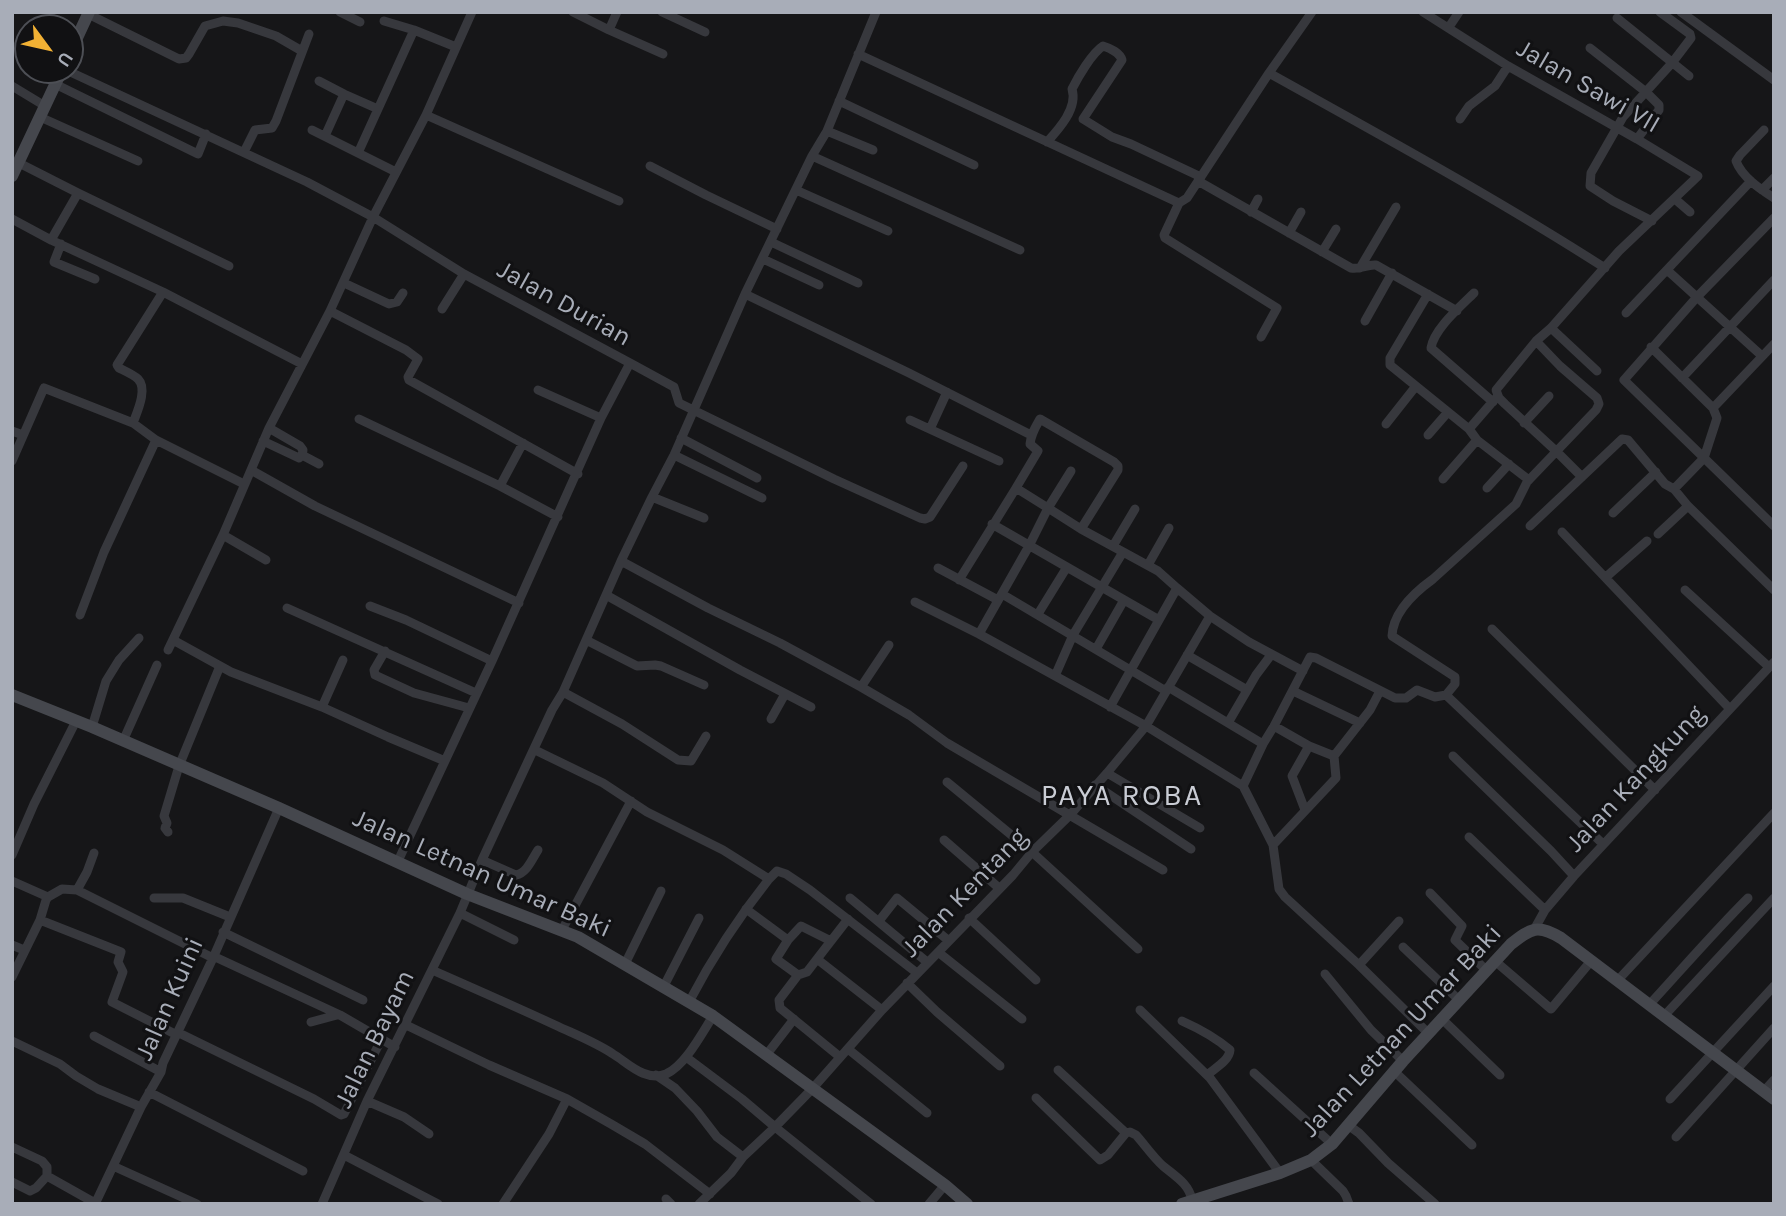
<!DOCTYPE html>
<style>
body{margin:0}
#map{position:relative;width:1786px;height:1216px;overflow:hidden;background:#161618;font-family:Karla,sans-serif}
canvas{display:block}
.frame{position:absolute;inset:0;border:14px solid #a8adb8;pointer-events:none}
.north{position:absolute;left:14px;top:14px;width:70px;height:70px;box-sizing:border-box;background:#111113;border:2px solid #4d4f55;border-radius:50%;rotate:123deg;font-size:19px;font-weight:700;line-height:28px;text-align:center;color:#a8adb8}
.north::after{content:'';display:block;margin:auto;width:24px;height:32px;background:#f2b134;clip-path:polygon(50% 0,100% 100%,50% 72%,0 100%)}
</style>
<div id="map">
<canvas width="1786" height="1216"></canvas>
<div class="frame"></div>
<div class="north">U</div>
</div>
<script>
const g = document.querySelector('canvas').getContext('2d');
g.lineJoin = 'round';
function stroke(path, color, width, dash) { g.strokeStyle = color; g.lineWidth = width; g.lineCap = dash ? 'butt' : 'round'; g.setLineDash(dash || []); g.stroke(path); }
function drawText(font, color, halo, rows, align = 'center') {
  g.font = font + ' Karla,sans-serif'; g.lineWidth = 6; g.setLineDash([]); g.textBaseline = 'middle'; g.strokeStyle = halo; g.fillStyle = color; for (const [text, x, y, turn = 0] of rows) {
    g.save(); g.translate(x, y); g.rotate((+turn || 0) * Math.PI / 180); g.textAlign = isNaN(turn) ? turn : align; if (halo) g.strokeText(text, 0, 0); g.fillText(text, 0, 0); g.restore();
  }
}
const street = new Path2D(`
 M340 12 360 22
 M573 12 609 30
 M617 12 609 30 663 54
 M662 12 705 32
 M1423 12 1508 66 1637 139 1698 176 1619 251 1551 328 1536 341 1496 390 1499 398 1505 404 1556 451 1582 477
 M1681 12 1774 80
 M88 14 179 59 186 58 189 54 205 26 223 21 238 23 276 36 302 51
 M1617 18 1689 76
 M384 21 414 30
 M1449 27 1459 12
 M1590 48 1646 92 1659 105V110L1637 139
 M858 54 1179 203 1187 198 1269 73 1312 12
 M66 70 307 182 373 217 464 274 630 363 601 418 492 661 398 861
 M1269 73C1382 136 1496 198 1605 268
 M319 81 344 94
 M55 84 198 154 206 134
 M12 86 45 106
 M839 101 974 165
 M426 115 619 201
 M40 117 138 161
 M1460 119 1469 106 1495 86 1508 66
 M312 130 396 172
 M1764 130 1740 155 1736 161C1742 177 1760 189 1774 198
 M827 131 873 150
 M325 136 344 94 378 109
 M1047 142C1059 129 1078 108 1072 89 1078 77 1092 53 1103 46 1110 48 1120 53 1122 60L1083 119 1112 137 1131 144 1201 177
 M244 152 255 130 272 128 276 121 309 34
 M358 153 414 30 456 47
 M812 156 1020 250
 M19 163 78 193 229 266
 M650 166 706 195 777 229
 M1198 181 1351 268C1360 270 1367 264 1376 265L1457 311
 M796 190 888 231
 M1762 190 1774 178
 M78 193 51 240 163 292 302 364
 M1675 199 1690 212
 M1179 203 1164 235 1165 238 1277 308 1261 337
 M1251 212 1258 199
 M1774 218 1697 297 1624 380 1774 526
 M12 219 51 240
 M1652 221 1613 201 1590 186 1591 173 1623 117 1672 63 1691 38 1690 34 1660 12
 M1289 233 1301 212
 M771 242 858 283
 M61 244 54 262 95 279
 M1322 252 1336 229
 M763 259 819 285
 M1360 268 1396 207
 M1667 270 1762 356
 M344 283 389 304 397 302 403 293
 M1474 293C1460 307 1434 329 1431 348L1493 402
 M745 294 909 373 1031 435
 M1428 294 1390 358V365L1469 429
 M442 309 464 274
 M330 311 406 350 418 359 408 377 409 380 578 474
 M1626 313 1751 181
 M1365 321 1392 273
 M1551 328 1597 371
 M1651 347 1713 408 1717 418 1704 458 1674 489
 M630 363 674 387 679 403 834 479 920 518 925 519 930 517 963 466
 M1682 378 1774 280
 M538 390 601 418
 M1713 408 1774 344
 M359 419 500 486 523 443
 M910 420 999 461
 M133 423C137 412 148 389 138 379 134 375 125 371 119 368L117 365 163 292
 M1524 423 1549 396
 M1386 424 1416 386
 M269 428 300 446 303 450 302 455
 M930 429 947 392
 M12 431 23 435
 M1428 435 1448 412
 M681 438 757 478
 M1477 440 1529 480
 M263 441 299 458 302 455 319 464
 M674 455 762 498
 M12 461 44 388 133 423 156 440 244 484
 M251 470 315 506 519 603
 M1071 471 1048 508 1016 488 1038 451 1030 444C1031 434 1035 428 1040 419L1114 462 1118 466V470L1081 529
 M1443 479 1477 440 1469 429 1495 399
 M500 486 558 517
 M1487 488 1509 464
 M652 497 704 518
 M1613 513 1656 472
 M992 524 1159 620
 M1530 526 1622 439 1628 440 1665 484 1674 489 1688 506 1774 590
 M1562 532 1730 709
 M1658 534 1688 506
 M223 535 266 560
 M1113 546 1135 509
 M621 561 708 608 780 643 861 687 909 715 947 743 1163 870
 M1148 565 1169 528
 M938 568 998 600
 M1606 577 1647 541
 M959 580 1016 488
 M1685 590 1769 667
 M1002 594 1166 691
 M606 595 740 670 811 707
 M915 602 979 634
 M370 606 406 620 492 661
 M287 608 476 693
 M1038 614 1067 567
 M80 615 104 552 156 440
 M1492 629 1655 790
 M173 640 231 672 322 707 388 737 445 761
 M586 640 637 666 655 665 661 666 704 685
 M1096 649 1124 600
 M168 650 223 535 269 428 330 311 373 217 426 115 472 12
 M385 651 374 670 375 675 414 693 469 708
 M1187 655 1247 690
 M1303 671 1249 642 1210 616 1177 588 1158 571 1081 529 1048 508 1029 546 979 634 1146 726 1243 786 1273 845 1279 889 1285 897 1359 965 1429 1034
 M1055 676 1073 635 1123 552
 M861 687 889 645
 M1168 687 1228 723
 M1293 691 1360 723
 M563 692 622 724 678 760 691 761 706 736
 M1446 695 1603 844
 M322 707 343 660
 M1110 707 1177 588
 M771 719 785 694
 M1274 726 1309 746 1334 756
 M92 727 106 681 119 660 139 638
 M123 741 157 665
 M1263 744 1228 723 1256 675 1271 655
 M535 750 603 783 647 812 723 850 769 879 777 871 786 874 810 890 917 973
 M1453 756 1551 851 1574 876
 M1107 773 1200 828
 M947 782 1032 852 1138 949
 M1095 785 1191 849
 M1243 786 1263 744 1274 726 1310 657 1316 658 1395 698H1406L1417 690 1435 697 1446 695 1455 684V677L1392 636C1393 612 1415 592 1433 579L1516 504 1527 482 1596 410 1599 404 1597 398 1560 366 1536 341
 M1305 810 1292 776 1309 746
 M168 832 165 828 167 823 164 816 179 766 220 666
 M1469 837 1545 910
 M944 840 999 888
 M1273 845 1336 778 1334 756 1370 710 1380 691
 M12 855 34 804 76 721
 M482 860 516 875C527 873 532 859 538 850
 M12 881 48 897
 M77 890 87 872 94 853
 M1430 893 1462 926 1455 940 1486 970
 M154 898H183L230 917
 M850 898 927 962
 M746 909 788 940 776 959 798 975
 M460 913 514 940
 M969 918 1036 980
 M40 920 121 952 118 962 123 972 112 1002 177 1035
 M879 921 897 898 949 941
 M1535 928 1545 910 1574 876 1774 662
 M562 930 631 801
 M223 932 363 1000
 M788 940 801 926 831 941
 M12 945 24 950
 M1403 947 1459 1000
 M938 952 1022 1019
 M213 956 340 1015 395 1047
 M817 959 848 919
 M1495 961 1551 1009 1591 961
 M625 964 661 891
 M1359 965 1399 921
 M432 970C473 988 514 1006 555 1025 574 1034 595 1042 613 1054 628 1063 645 1082 666 1074 685 1066 702 1033 713 1016
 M1325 974 1371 1030 1403 1061
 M12 977 40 920 46 900 48 897 62 889 77 890 213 958
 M1618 980 1774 813
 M907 983 937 1012 1000 1066
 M664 986 699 918
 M689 1002C712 958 738 918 769 879
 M1649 1005C1682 969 1714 932 1748 898
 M1140 1010 1210 1078 1280 1173
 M1664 1016 1774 898
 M1441 1018 1500 1075
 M1182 1021C1200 1029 1215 1037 1230 1050 1229 1061 1215 1068 1207 1075
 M311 1022 337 1015
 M404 1024 489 1065 567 1099 611 1124 645 1144 710 1194
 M179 1033 314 1099 341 1115 344 1114 382 1038
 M94 1036 161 1072
 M12 1041 60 1064 76 1076 98 1089 141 1107
 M848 1049 927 1113
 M767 1054 794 1019
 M686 1057 742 1099 775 1127 871 1204
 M840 1057 780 1008 779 1000 798 975 807 972 817 959 882 1010
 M1058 1070 1126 1133 1130 1132 1136 1135C1145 1145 1153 1157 1163 1166 1175 1176 1189 1184 1192 1200
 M1395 1072 1472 1145
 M1254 1073 1332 1144
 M656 1075 675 1088 697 1111 717 1137 743 1157
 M1764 1091 1774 1080
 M149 1092 303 1171
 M1036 1098 1100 1160 1108 1155 1126 1133
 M1670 1099 1774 986
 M367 1101 404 1117 429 1134
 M1348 1125 1359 1133 1388 1163 1435 1204
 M1676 1137 1774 1028
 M12 1147 42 1161 47 1167V1176
 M344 1155 438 1204
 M1311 1160 1343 1191 1346 1196 1349 1204
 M113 1166 197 1204
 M12 1182 30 1191 36 1188 47 1176 95 1203
 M666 1199 671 1204
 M95 1204 141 1107 161 1072 163 1063 213 958 279 808
 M322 1204 367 1101 460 913 482 860 552 710 563 692 621 561 652 497 674 455 745 294 812 156 827 131 876 12
 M503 1204 549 1134 567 1099
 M699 1204 731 1173 743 1157 775 1127 813 1088 882 1010 1013 875 1032 852 1070 815 1107 773 1146 726 1210 616
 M929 1204 945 1185`);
const secondary = new Path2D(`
 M70 53 89 12
 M12 176 62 70
 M12 695 92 727 279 808 467 894 578 937 713 1016 945 1185 967 1204
 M1182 1204 1280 1173 1311 1160 1332 1144 1403 1061 1511 944C1531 928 1538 924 1561 938L1774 1099`);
const streetNames = [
 ["Jalan Sawi VII",1588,87,30],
 ["Jalan Durian",564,304,29],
 ["Jalan Kangkung",1636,779,-47],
 ["Jalan Letnan Umar Baki",482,874,24],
 ["Jalan Kentang",965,893,-46],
 ["Jalan Kuini",170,999,-66],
 ["Jalan Letnan Umar Baki",1402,1031,-47],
 ["Jalan Bayam",375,1039,-64]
];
const quarterNames = [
 ["PAYA ROBA",1122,796]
];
stroke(street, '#37383d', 9);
stroke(secondary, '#45474d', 12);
drawText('26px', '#a8adb8', '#111113', streetNames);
g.letterSpacing = '2px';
drawText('30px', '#c9ccd4', '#111113', quarterNames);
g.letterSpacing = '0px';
</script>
